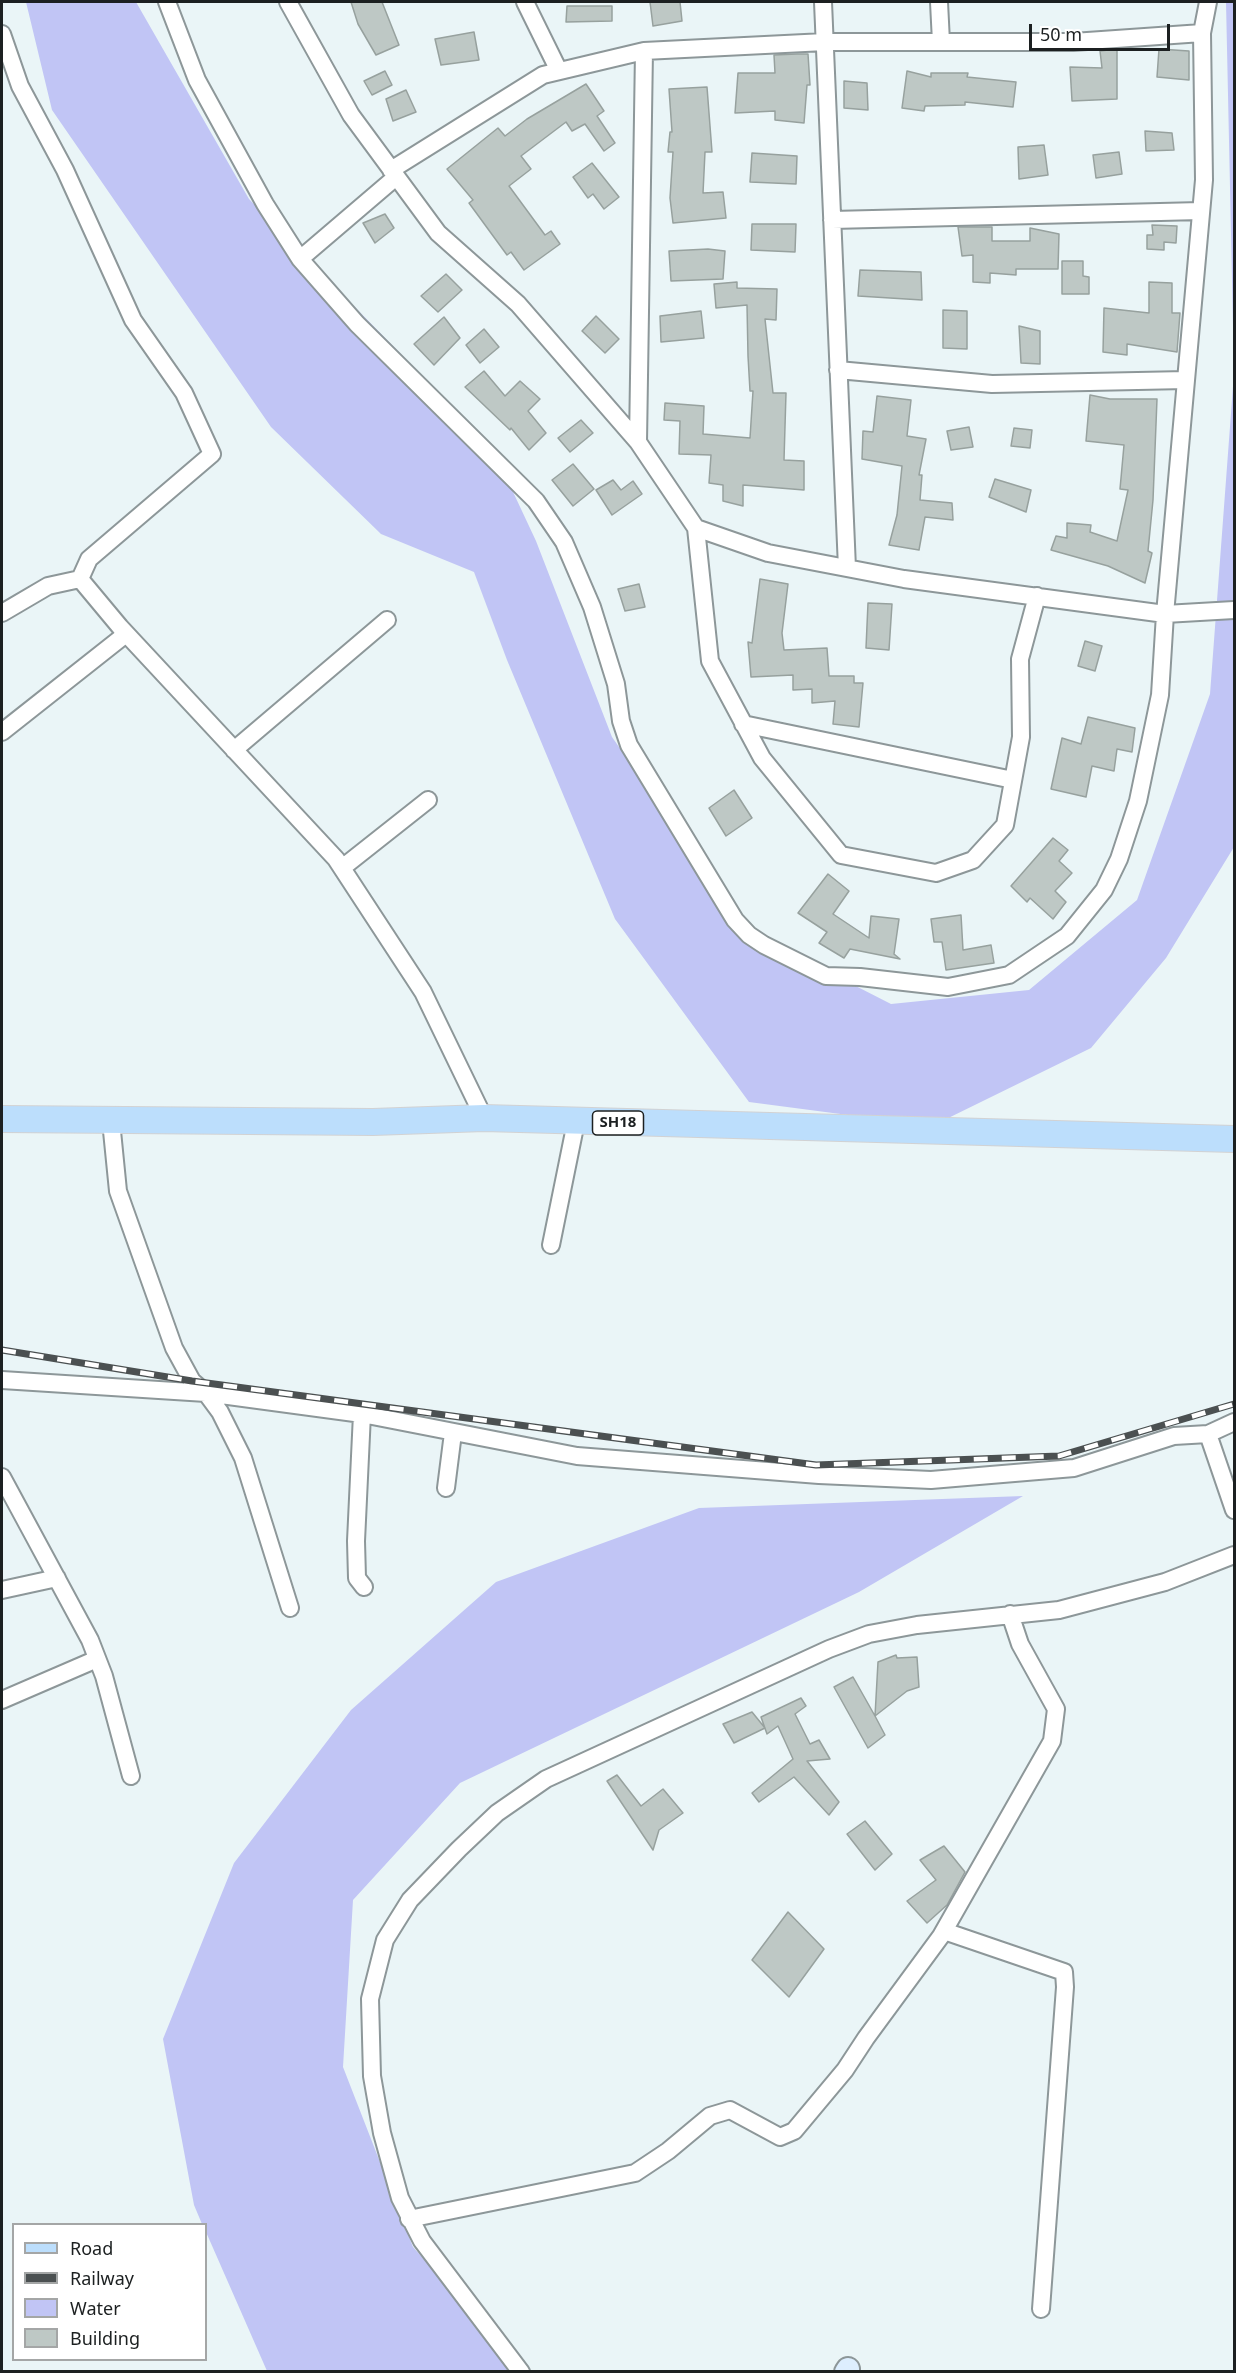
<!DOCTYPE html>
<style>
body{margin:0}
#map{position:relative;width:1236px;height:2373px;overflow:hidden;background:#eaf5f7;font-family:"Noto Sans",sans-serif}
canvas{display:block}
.frame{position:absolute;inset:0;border:3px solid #1c2021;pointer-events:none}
.legend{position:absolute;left:12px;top:2223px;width:195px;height:138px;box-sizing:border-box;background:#fff;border:2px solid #a4a6a6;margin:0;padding:8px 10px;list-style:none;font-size:18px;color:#1c2021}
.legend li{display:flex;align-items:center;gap:12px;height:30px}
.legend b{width:30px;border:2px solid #a4a6a6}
.scale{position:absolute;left:1029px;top:24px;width:141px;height:27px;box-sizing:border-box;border:3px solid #1c2021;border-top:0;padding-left:8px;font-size:18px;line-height:21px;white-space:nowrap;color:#1c2021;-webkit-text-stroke:4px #fff;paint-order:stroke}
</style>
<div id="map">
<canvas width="1236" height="2373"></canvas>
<div class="frame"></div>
<ul class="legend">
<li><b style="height:8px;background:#bcdefc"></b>Road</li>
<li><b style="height:8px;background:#4b5051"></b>Railway</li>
<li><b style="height:16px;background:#c1c5f5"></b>Water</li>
<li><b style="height:16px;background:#bec8c5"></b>Building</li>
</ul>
<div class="scale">50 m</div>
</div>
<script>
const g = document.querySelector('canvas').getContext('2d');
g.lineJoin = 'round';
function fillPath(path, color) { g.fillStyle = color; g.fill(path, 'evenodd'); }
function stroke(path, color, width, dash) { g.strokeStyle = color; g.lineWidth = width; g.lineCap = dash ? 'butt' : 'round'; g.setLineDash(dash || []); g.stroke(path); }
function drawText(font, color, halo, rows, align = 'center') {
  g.font = font + ' "Noto Sans",sans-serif'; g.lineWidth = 4.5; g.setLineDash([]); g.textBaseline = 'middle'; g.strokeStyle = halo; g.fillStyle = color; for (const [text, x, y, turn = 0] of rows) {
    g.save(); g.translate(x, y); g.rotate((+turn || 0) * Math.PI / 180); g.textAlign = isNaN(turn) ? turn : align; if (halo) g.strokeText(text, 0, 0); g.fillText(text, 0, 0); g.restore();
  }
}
const water = new Path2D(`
 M26 2H136L249 199 492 447 536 541 612 737 748 931 891 1004 1029 990 1137 900 1210 694 1234 373 1226 2H1234V847L1166 958 1091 1048 932 1126 749 1102 615 919 507 660 474 572 381 534 271 427 52 110Z
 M1023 1496 859 1592 460 1783 353 1900 343 2067 413 2247 524 2371H267L206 2232V2224H202L194 2205 163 2039 234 1863 351 1710 496 1582 699 1508Z`);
const building = new Path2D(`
 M351 2H382L399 45 376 55 358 24Z
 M650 2H680L682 21 653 26Z
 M567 6H612V21L566 22Z
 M474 32 479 60 441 65 435 39Z
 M1117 49V99L1072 101 1070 67 1102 68 1100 51Z
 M1159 49 1189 51V80L1157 77Z
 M797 54H808L810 85H807L804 123 775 120V111L735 113 738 73H775L774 55Z
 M385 71 392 85 372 95 364 81Z
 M907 71 931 77V73H968L967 77 1016 82 1013 107 965 102V105L925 106 924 111 902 108Z
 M844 81 867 83 868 110 844 108Z
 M586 84 604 111 597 116 615 143 604 151 585 124 572 131 566 122 521 156 531 169 509 186 545 235 551 231 560 244 524 270 511 252 507 255 469 203 473 200 447 169 498 128 505 136 527 119Z
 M707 87 712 152H705L703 193 723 192 726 218 673 223 670 198 673 152H668L670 132H672L669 89Z
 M406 90 416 112 393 121 386 99Z
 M1145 131 1172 133 1174 150 1146 151Z
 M1044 145 1048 175 1019 179 1018 147Z
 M1119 152 1122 174 1096 178 1093 155Z
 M752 153 797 156 796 184 750 182Z
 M592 163 619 197 604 209 593 194 588 198 573 177Z
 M385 214 394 228 375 243 363 223Z
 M752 224H796L795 252 751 250Z
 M1152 225 1177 226 1176 243 1164 242V250L1147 249V235H1153Z
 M958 227H992V241H1030V228L1059 234 1058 269H1016V275L990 273V283L973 282V255L962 256Z
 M708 249 725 251 723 279 671 281 669 251Z
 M1062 261H1083V276L1089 277V294H1062Z
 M860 270 921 272 922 300 858 296Z
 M446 274 462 290 438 312 421 296Z
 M737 282V288L777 289 776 320 765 319 773 393H786L784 460 804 461V490L743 485V506L723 501V485L709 483 711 455 679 454 680 421 664 420 665 403 704 406 703 434 750 438 753 391H750L748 356 747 305 716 308 714 284Z
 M1149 282 1172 283V313H1180L1177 352 1127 344V355L1103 352 1104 308 1149 313Z
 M943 310 967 311V349L943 348Z
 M701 311 704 338 661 342 660 316Z
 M596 316 619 339 605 353 582 331Z
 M444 317 460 338 434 365 414 344Z
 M1019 326 1040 331V364L1021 363Z
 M484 329 499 347 480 363 466 345Z
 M484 371 505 396 520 381 540 399 528 411 546 433 529 450 511 428 510 430 465 387Z
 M1090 395 1110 399H1157L1153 500 1148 551 1152 553 1145 583 1108 566 1051 550 1056 536 1067 538V523L1091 525 1090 532 1117 541 1128 490 1120 489 1124 445 1086 441Z
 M877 396 911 400 907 436 926 439 919 475H922L920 500 952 503 953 520 925 517 919 550 889 545 897 515 902 466 862 459 863 431 873 432Z
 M581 420 593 433 570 452 558 438Z
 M969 427 973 447 951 450 947 431Z
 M1014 428 1032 430 1030 448 1011 446Z
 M573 464 594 489 573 506 552 480Z
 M995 479 1031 490 1026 512 989 497Z
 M613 480 621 490 633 481 642 494 612 515 596 490Z
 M760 579 788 584 782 633 784 650 827 648 829 676H854V683H863L859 727 833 724 835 701 812 703V689L793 690V675L751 677 748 642 752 643Z
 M639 584 645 607 625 611 618 589Z
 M868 603 892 604 889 650 866 648Z
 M1085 641 1102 646 1095 671 1078 666Z
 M1088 717 1135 728 1132 752 1117 749 1114 771 1092 766 1086 797 1051 789 1062 738 1081 744Z
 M734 790 752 818 726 836 709 808Z
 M1053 838 1068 850 1059 861 1072 873 1055 891 1066 902 1053 919 1030 898 1027 902 1011 886Z
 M828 874 849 891 833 914 869 938 871 916 899 919 894 954 900 959 850 949 844 958 819 943 827 932 798 913Z
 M961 915 963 950 991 945 994 963 946 970 942 942H934L931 919Z
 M896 1655 897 1658 917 1657 919 1687 907 1691 875 1716 885 1735 868 1748 834 1687 853 1677 875 1716 878 1662Z
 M801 1698 806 1706 795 1714 810 1744 819 1740 830 1759 807 1761 839 1802 829 1815 794 1777 759 1802 752 1793 793 1759 778 1726 767 1734 761 1717Z
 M752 1712 765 1728 734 1743 723 1724Z
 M617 1775 641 1806 663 1789 683 1813 659 1830 653 1850 607 1781Z
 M865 1821 892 1854 875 1870 847 1834Z
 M944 1846 965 1872 947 1905 927 1923 907 1901 936 1880 920 1860Z
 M788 1912 824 1949 789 1997 752 1960Z`);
const street = new Path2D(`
 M167 2 197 80 265 204 300 259 357 324 536 501 564 542 592 607 616 684 621 721 629 745 735 920 749 935 764 945 826 976 860 977 948 987 1009 975 1067 936 1104 890 1119 859 1138 801 1160 695 1165 614 1204 180 1202 33 1208 2
 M288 2 351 115 438 233 518 304 638 442 696 528 768 553 904 579 1165 614 1234 610
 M525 2 559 71
 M823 2 847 568
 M939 2 941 42
 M2 34 20 86 65 170 133 320 184 393 212 454 89 559 80 579 120 627 336 859 423 992 484 1118
 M391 170 543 75 644 51 825 42H1073L1202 33
 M832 220 1201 211
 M300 259 396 177
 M838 370 992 384 1186 380
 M638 442 644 51
 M696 528 710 661 762 758 841 855 936 873 973 860 1005 825 1021 737 1020 659 1037 596
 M2 613 48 586 80 579
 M743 724 1013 780
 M2 732 126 634
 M234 750 387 620
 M342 868 428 800
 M111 1121 118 1191 174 1348 192 1381 206 1393 220 1412 243 1458 290 1608
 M551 1245 576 1122
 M2 1380 206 1393 362 1414 577 1456 819 1475 931 1480 1074 1468 1174 1436 1208 1434 1234 1422
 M362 1414 356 1541 357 1578 364 1587
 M1208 1434 1234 1510
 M2 1477 90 1640 104 1676 131 1776
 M446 1488 453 1433
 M2 1590 57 1578
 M2 1700 97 1659
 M944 1931 1064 1972 1065 1987 1041 2309
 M409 2219 635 2173 668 2151 710 2116 730 2110 780 2137 794 2131 845 2070 866 2038 941 1936 1052 1741 1056 1709 1020 1644 1010 1614
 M521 2372 422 2241 400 2198 382 2133 372 2076 370 1999 385 1940 410 1900 459 1849 497 1813 546 1779 829 1649 869 1634 917 1625 1059 1610 1165 1582 1234 1555`);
const secondary = new Path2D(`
 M846 2372 848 2369`);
const primary = new Path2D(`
 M2 1119 373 1122 484 1118 1234 1139`);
const rail = new Path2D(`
 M2 1350 192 1381 816 1465 1059 1456 1234 1404`);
const shields = [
 [618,1123,51]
];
const shieldNames = [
 ["SH18",618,1123]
];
fillPath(water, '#c1c5f5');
fillPath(building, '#bec8c5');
stroke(building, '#97a19e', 1.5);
stroke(street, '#8d9799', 20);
stroke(secondary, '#8d9799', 26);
stroke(primary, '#d2d2d3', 28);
stroke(street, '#fff', 16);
stroke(secondary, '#ddeefe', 22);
stroke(primary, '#bcdefc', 26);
stroke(rail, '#4b5051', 7);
stroke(rail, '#fff', 4.5, [14]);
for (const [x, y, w] of shields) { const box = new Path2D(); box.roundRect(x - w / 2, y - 12, w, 24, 4.5); g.fillStyle = '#fff'; g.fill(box); stroke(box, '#1c2021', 1.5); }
drawText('bold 15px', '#1c2021', null, shieldNames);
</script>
